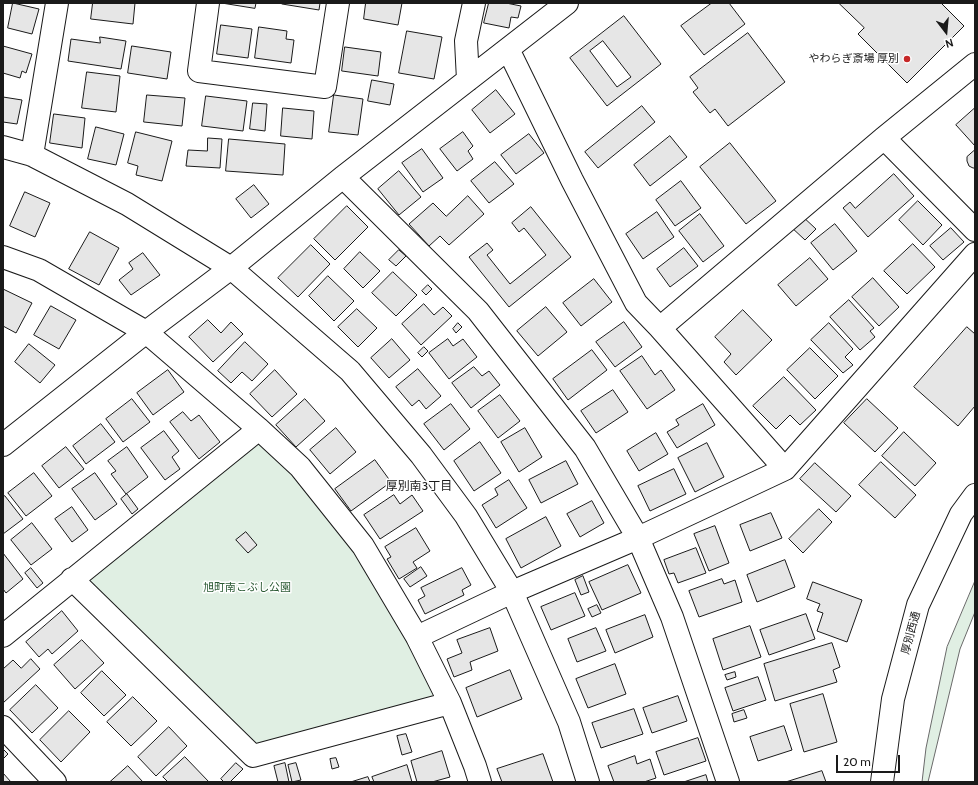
<!DOCTYPE html>
<meta charset="utf-8">
<style>
body{margin:0}
#map{position:relative;width:978px;height:785px;overflow:hidden;background:#fff;font-family:Cabin,sans-serif}
canvas{display:block}
.frame{position:absolute;inset:0;border:4px solid #1a1a1a;pointer-events:none}
.north{position:absolute;left:926px;top:12px;width:40px;height:40px;-webkit-text-stroke:3px #fff;paint-order:stroke;rotate:164deg;font-size:11px;font-weight:700;line-height:16px;text-align:center;color:#1a1a1a}
.north::after{content:'';display:block;margin:auto;width:14px;height:18px;background:#1a1a1a;clip-path:polygon(50% 0,100% 100%,50% 72%,0 100%)}
.scale{position:absolute;left:836px;top:755px;width:64px;height:18px;box-sizing:border-box;border:2px solid #1a1a1a;border-top:0;padding-left:5px;font-size:12px;line-height:14px;white-space:nowrap;color:#1a1a1a;-webkit-text-stroke:3px #fff;paint-order:stroke}
</style>
<div id="map">
<canvas width="978" height="785"></canvas>
<div class="frame"></div>
<div class="north">N</div>
<div class="scale">20 m</div>
</div>
<script>
const g = document.querySelector('canvas').getContext('2d');
g.lineJoin = 'round';
function fillPath(path, color) { g.fillStyle = color; g.fill(path, 'evenodd'); }
function stroke(path, color, width, dash) { g.strokeStyle = color; g.lineWidth = width; g.lineCap = dash ? 'butt' : 'round'; g.setLineDash(dash || []); g.stroke(path); }
function drawText(font, color, halo, rows, align = 'center') {
  g.font = font + ' Cabin,"Noto Sans JP",sans-serif'; g.lineWidth = 3; g.setLineDash([]); g.textBaseline = 'middle'; g.strokeStyle = halo; g.fillStyle = color; for (const [text, x, y, turn = 0] of rows) {
    g.save(); g.translate(x, y); g.rotate((+turn || 0) * Math.PI / 180); g.textAlign = isNaN(turn) ? turn : align; if (halo) g.strokeText(text, 0, 0); g.fillText(text, 0, 0); g.restore();
  }
}
const green = new Path2D(`
 M259 429 363 546 450 703 253 756 72 579Z
 M975 581V612L960 649 928 782H922L926 748 947 647Z`);
const building = new Path2D(`
 M13 3 39 9 32 34 8 28Z
 M93 3H135L133 24 91 19Z
 M222 3H256L255 8Z
 M282 3H320L319 10 282 4Z
 M366 3H402L398 25 364 19Z
 M489 3H506L521 6 518 18 511 17 509 28 484 23Z
 M712 3H729L745 24 704 55 681 26Z
 M839 3H941L964 26 907 83 858 34 864 28Z
 M624 16 661 64 607 106 570 58ZM603 41 631 77 617 87 590 51Z
 M221 25 252 29 248 58 217 54Z
 M259 27 287 31 286 39 294 40 291 63 255 58Z
 M407 31 442 37 434 79 399 73Z
 M748 33 785 82 728 126 715 109 710 113 693 92 698 88 690 77Z
 M100 37 126 41 121 69 68 61 71 39 100 43Z
 M3 46 32 54 26 73 22 71 20 78 3 73Z
 M132 46 171 52 167 79 128 73Z
 M345 47 381 52 378 76 342 71Z
 M87 72 120 76 116 112 82 108Z
 M372 80 394 84 390 105 368 101Z
 M496 90 515 114 490 133 472 110Z
 M147 95 185 98 182 126 144 122Z
 M334 95 363 99 358 135 329 132Z
 M206 96 247 101 243 131 202 126Z
 M3 97 22 100 17 124 3 122Z
 M253 103 267 104 265 131 250 129Z
 M642 106 655 122 598 168 585 152Z
 M283 108 314 111 312 139 281 136Z
 M975 108V146L956 125Z
 M54 114 85 118 82 148 50 143Z
 M96 127 124 134 116 165 88 159Z
 M136 132 172 141 162 181 136 175 138 166 128 163Z
 M463 132 473 146 468 151 473 159 457 171 440 149Z
 M529 134 544 153 516 174 501 155Z
 M670 136 687 157 650 186 634 165Z
 M208 138 222 139 220 168 186 166 188 150 207 151Z
 M229 139 285 144 283 175 226 171Z
 M730 143 776 201 746 224 700 167Z
 M422 149 443 178 423 192 402 163Z
 M975 150V168H973L969 166 967 161V157Z
 M495 162 514 184 489 203 471 181Z
 M399 171 421 197 399 215 378 189Z
 M894 174 914 196 868 237 843 208 850 202 855 208Z
 M681 181 701 208 675 226 656 200Z
 M254 185 269 204 251 218 236 199Z
 M25 192 50 203 35 237 10 226Z
 M468 196 484 214 449 245 440 236 429 246 409 224 433 203 446 216Z
 M918 201 942 225 923 245 899 220Z
 M347 206 368 227 335 260 314 239Z
 M531 207 571 257 509 307 469 257 487 243 493 250 487 255 510 284 546 255 524 228 519 232 512 223Z
 M657 212 674 237 643 259 626 234Z
 M700 214 724 246 703 262 679 231Z
 M801 215 816 229 805 240 790 226Z
 M835 224 857 251 833 270 811 243Z
 M951 228 964 242 943 260 930 246Z
 M90 232 119 248 99 285 69 269Z
 M913 244 935 267 907 294 884 271Z
 M311 245 330 264 298 297 278 278Z
 M684 248 698 266 670 287 657 269Z
 M399 250 406 256 396 266 389 260Z
 M360 252 380 271 363 288 344 269Z
 M143 253 160 275 131 295 119 280 133 269 129 263Z
 M810 258 828 279 796 306 778 285Z
 M393 272 417 295 396 316 372 293Z
 M328 276 354 301 334 321 309 296Z
 M873 278 899 307 879 326 852 297Z
 M594 279 612 302 581 326 563 303Z
 M428 285 432 289 426 295 422 291Z
 M3 289 32 303 16 333 3 326Z
 M849 300 874 328 870 331 875 337 860 350 830 317Z
 M424 304 434 315 443 307 452 316 421 345 402 324Z
 M51 306 76 320 59 349 34 335Z
 M546 307 567 332 538 356 517 331Z
 M357 309 377 328 358 347 338 327Z
 M743 310 772 340 736 375 724 362 731 354 715 337Z
 M208 320 221 333 231 322 243 334 213 362 189 337Z
 M624 322 642 347 615 367 596 342Z
 M458 323 462 327 456 333 453 329Z
 M829 323 853 349 845 357 853 365 843 373 811 340Z
 M967 327 975 334V406L958 426 914 387Z
 M392 339 410 360 389 378 371 358Z
 M448 339 453 346 463 339 477 357 449 379 429 353Z
 M245 342 268 364 252 381 242 372 231 383 218 371Z
 M29 344 55 365 40 383 15 362Z
 M424 347 428 351 422 357 418 353Z
 M810 348 838 376 815 399 787 370Z
 M592 350 607 370 568 400 553 379Z
 M642 356 655 375 661 370 675 390 647 409 620 371Z
 M474 367 482 376 489 371 500 385 471 408 452 383Z
 M418 369 441 396 426 409 419 400 412 406 396 387Z
 M168 370 184 392 153 415 137 393Z
 M275 370 297 394 272 417 250 394Z
 M784 377 816 410 800 425 790 415 776 429 753 406Z
 M613 390 628 412 596 433 581 411Z
 M500 395 520 421 498 438 478 411Z
 M132 399 150 422 123 442 106 419Z
 M305 399 325 421 296 447 276 425Z
 M867 399 898 428 875 452 844 423Z
 M451 404 470 429 444 450 424 424Z
 M703 404 715 425 677 448 667 432 679 425 676 420Z
 M183 412 191 421 199 415 220 442 199 459 170 422Z
 M101 424 115 442 86 464 73 446Z
 M336 428 356 452 330 474 310 450Z
 M525 428 542 457 519 472 501 442Z
 M164 431 179 451 172 457 180 469 165 480 141 448Z
 M904 432 936 463 915 486 882 456Z
 M656 433 668 454 639 471 627 451Z
 M480 442 501 473 474 491 454 461Z
 M707 443 724 477 695 492 678 458Z
 M66 447 84 469 59 488 42 466Z
 M127 447 148 477 126 494 111 474 116 471 108 461Z
 M375 460 391 482 351 511 335 489Z
 M566 461 578 484 541 503 529 480Z
 M881 462 916 495 895 518 859 485Z
 M815 463 851 496 836 512 800 479Z
 M674 469 686 494 650 511 638 486Z
 M34 473 52 496 26 516 8 493Z
 M95 473 117 504 95 520 72 489Z
 M509 480 527 508 496 528 482 505 498 495 495 489Z
 M127 494 138 509 132 514 121 499Z
 M394 495 400 504 412 495 423 511 380 539 364 515Z
 M5 496 23 519 3 534V497Z
 M592 501 604 523 580 537 567 514Z
 M72 507 88 530 72 542 55 519Z
 M819 509 832 522 803 553 789 539Z
 M771 513 782 538 750 551 740 525Z
 M546 517 561 546 521 568 506 539Z
 M32 523 52 549 31 565 11 540Z
 M715 526 729 563 709 571 694 534Z
 M416 528 430 551 413 562 417 568 399 579 387 559 391 557 385 547Z
 M246 532 257 545 248 553 236 540Z
 M696 548 706 573 678 583 674 573 669 574 664 560Z
 M3 553 23 579 6 593 3 589Z
 M785 560 795 587 757 602 747 575Z
 M628 565 641 593 602 610 589 582Z
 M421 567 427 576 410 587 404 579Z
 M31 568 43 583 37 588 25 573Z
 M462 568 471 585 462 590 464 595 425 614 418 600 425 596 421 588Z
 M583 576 589 592 581 595 575 580Z
 M722 579 724 584 735 580 742 602 699 617 689 591Z
 M813 582 862 600 847 642 817 631 823 613 817 611 820 604 807 599Z
 M575 593 585 616 551 630 541 607Z
 M597 605 601 613 592 617 588 609Z
 M62 611 78 631 52 654 48 649 39 657 26 642Z
 M806 614 815 639 769 655 760 630Z
 M645 615 653 637 615 653 606 630Z
 M750 626 761 657 723 670 713 639Z
 M490 628 498 651 470 662 472 670 454 677 447 659 462 653 457 640Z
 M596 628 606 651 577 662 568 639Z
 M82 640 104 663 75 689 54 665Z
 M832 643 840 667 833 670 837 682 775 701 764 664Z
 M31 659 40 669 3 703V669L13 660 21 668Z
 M615 664 626 694 588 708 576 679Z
 M510 670 522 699 477 717 466 688Z
 M102 671 126 695 104 716 81 693Z
 M735 672 736 677 727 680 725 675Z
 M758 677 766 700 733 711 725 688Z
 M36 685 58 708 32 733 10 710Z
 M823 694 837 742 804 752 790 704Z
 M678 696 687 721 652 733 643 708Z
 M133 697 157 721 131 746 107 722Z
 M634 709 643 734 601 748 592 723Z
 M744 710 747 718 734 722 732 714Z
 M69 711 90 732 61 762 40 740Z
 M784 726 792 750 758 761 750 737Z
 M169 727 187 746 156 776 138 757Z
 M406 734 412 752 402 755 397 736Z
 M698 738 706 761 664 775 656 752Z
 M3 749 8 754 3 759Z
 M442 751 450 777 432 782H417L411 761Z
 M543 754 553 782H502L497 769Z
 M635 756 637 764 650 759 656 778 644 782H614L608 766Z
 M185 757 209 782H168L163 777Z
 M336 758 339 767 332 769 330 759Z
 M236 763 243 769 230 782H224L221 779Z
 M285 763 289 782H278L274 766Z
 M296 763 301 780 292 782 288 765Z
 M407 765 412 782H374L372 777Z
 M128 766 143 782H110Z
 M822 771 826 782H786Z
 M3 773 11 782H3Z
 M706 775 708 782H684Z
 M368 777 370 782H351Z`);
const minor = new Path2D(`
 M208 3 199 71 325 87 338 3
 M508 49 572 180 636 303 660 328 785 469
 M468 80 466 41 474 3
 M884 138 975 230
 M3 147 32 155 127 204 231 268 350 371 421 455 466 516 512 592 569 722 588 782
 M32 155 57 3
 M343 177 478 311 585 448 638 538 672 617 728 782
 M3 257 39 270 146 332 259 429 300 467 363 546 417 637 450 703 475 766 480 782
 M660 328 884 138 975 64
 M3 445 146 332 231 268 343 177 567 3
 M72 579 253 756 450 703
 M3 636 259 429
 M417 637 512 592 638 538 785 469 975 254
 M3 727 55 782
 M882 782 893 699 918 605 961 514 975 495`);
const markers = [
 [907,59,4,"#c62828"]
];
const poiNames = [
 ["やわらぎ斎場 厚別",899,59]
];
const parkNames = [
 ["旭町南こぶし公園",247,588]
];
const streetNames = [
 ["厚別西通",911,633,-75]
];
const neighbourhoodNames = [
 ["厚別南3丁目",419,486]
];
fillPath(green, '#e0efe3');
stroke(green, '#6a6a6a', 1);
fillPath(building, '#e6e6e6');
stroke(building, '#1a1a1a', 1);
stroke(minor, '#1a1a1a', 24);
stroke(minor, '#fff', 22);
for (const [x, y, r, color] of markers) { const dot = new Path2D(); dot.arc(x, y, r, 0, 2 * Math.PI); g.fillStyle = color; g.fill(dot); stroke(dot, '#fff', 1.5); }
drawText('11px', '#1a1a1a', '#fff', poiNames, 'right');
drawText('11px', '#2b5a34', '#fff', parkNames);
drawText('11px', '#1a1a1a', '#fff', streetNames);
drawText('12px', '#1a1a1a', '#fff', neighbourhoodNames);
</script>
